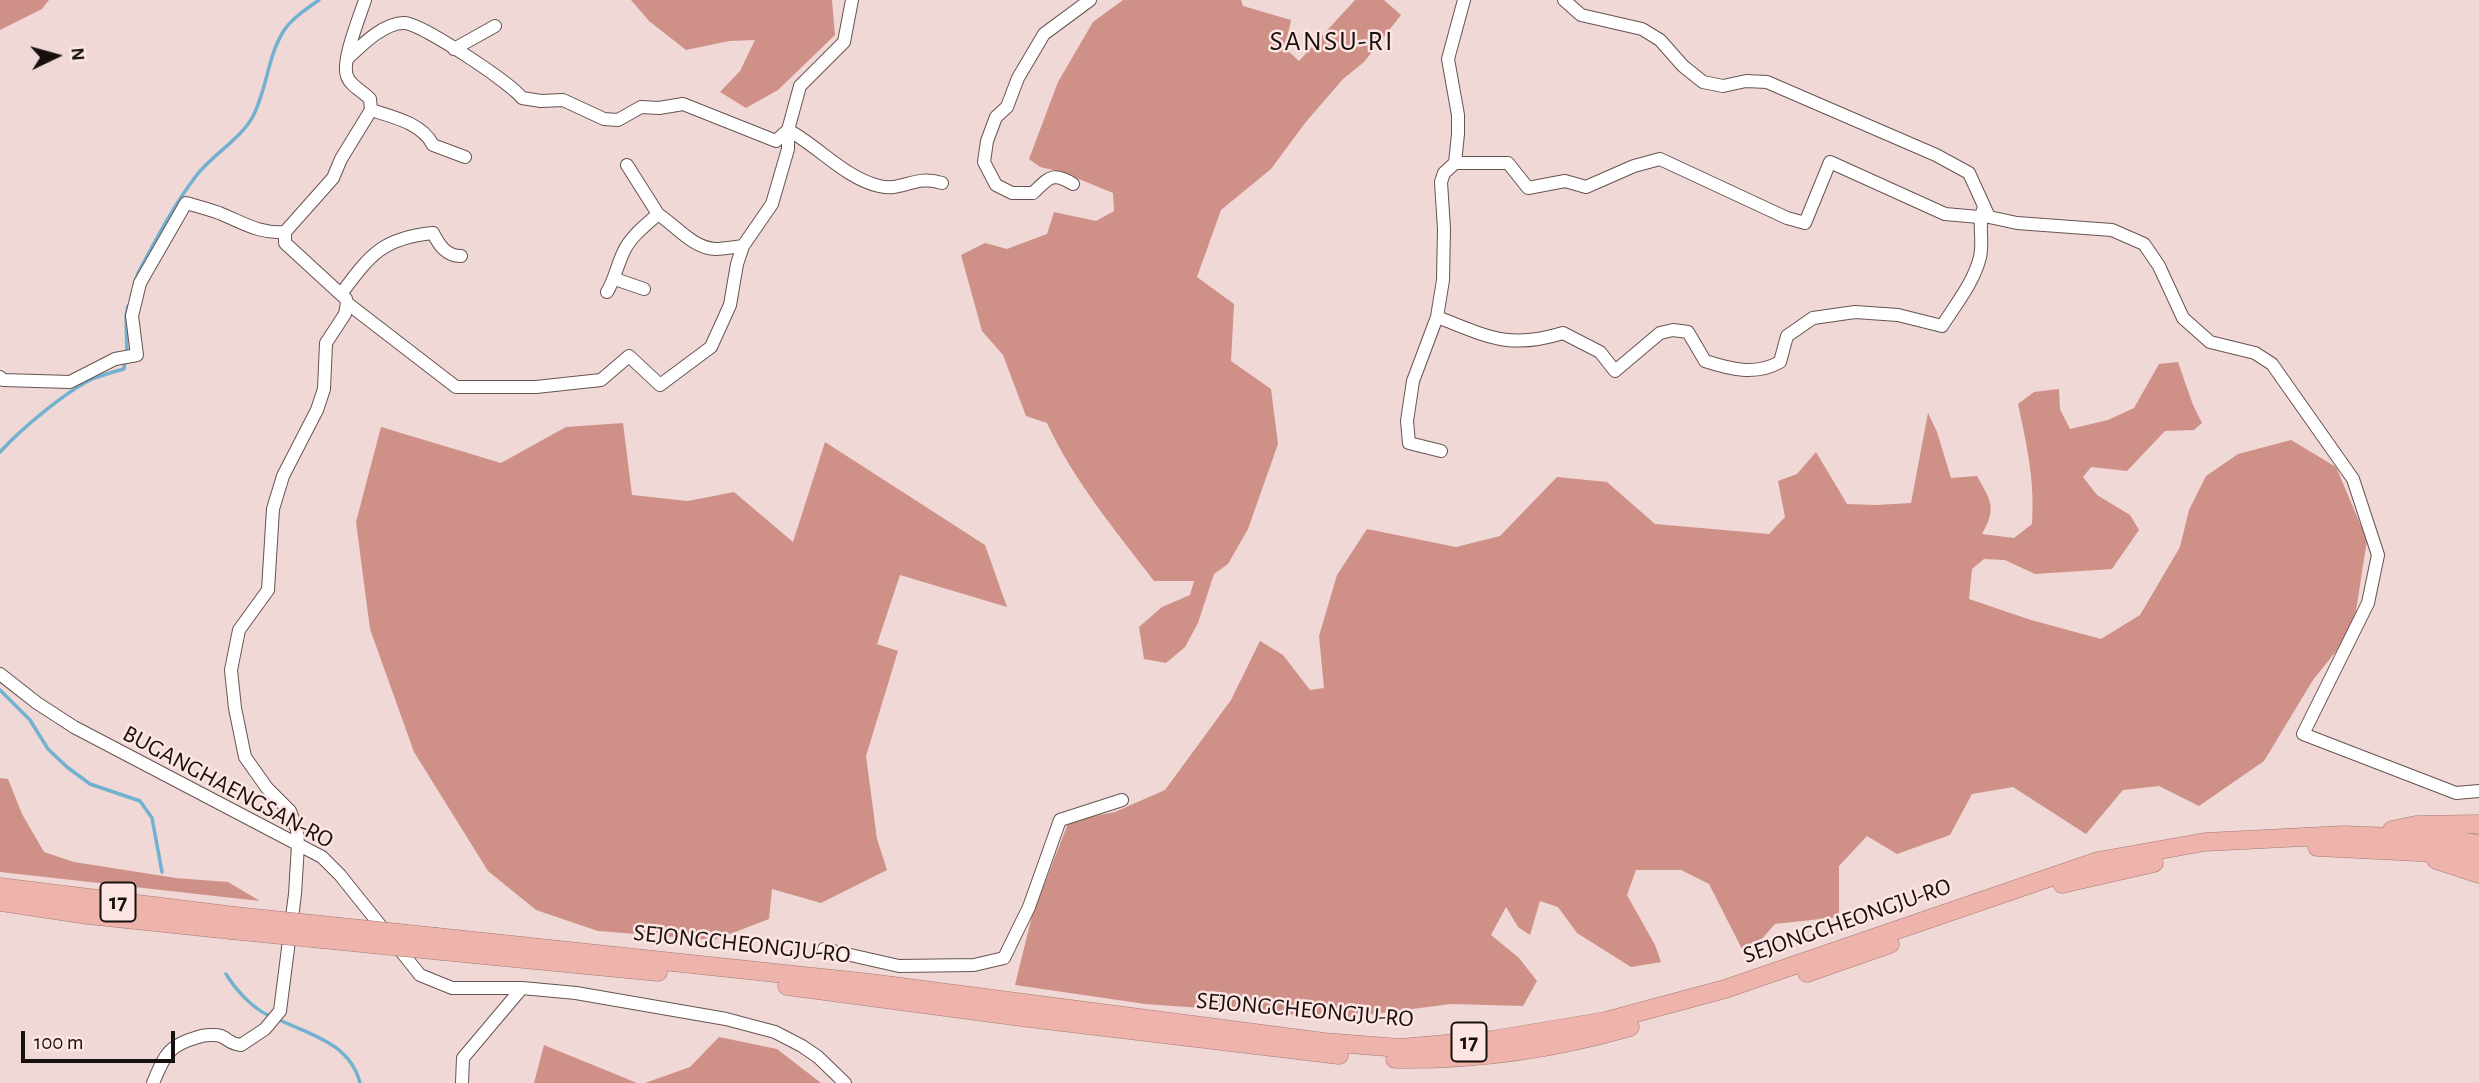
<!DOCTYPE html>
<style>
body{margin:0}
#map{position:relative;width:2479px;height:1083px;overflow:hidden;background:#efd8d5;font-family:"Alegreya Sans",sans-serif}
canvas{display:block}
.north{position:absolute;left:21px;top:21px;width:70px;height:70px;-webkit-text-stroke:5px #fce5e2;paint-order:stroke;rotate:85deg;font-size:19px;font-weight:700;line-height:28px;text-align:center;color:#17100f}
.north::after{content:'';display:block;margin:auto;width:24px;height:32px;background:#17100f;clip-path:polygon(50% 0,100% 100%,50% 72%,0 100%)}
.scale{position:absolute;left:21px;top:1031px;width:154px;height:32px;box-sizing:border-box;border:4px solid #17100f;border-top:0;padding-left:9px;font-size:21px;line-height:24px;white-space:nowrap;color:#17100f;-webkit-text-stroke:5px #fce5e2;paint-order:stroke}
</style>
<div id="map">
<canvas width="2479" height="1083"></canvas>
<div class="north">N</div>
<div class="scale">100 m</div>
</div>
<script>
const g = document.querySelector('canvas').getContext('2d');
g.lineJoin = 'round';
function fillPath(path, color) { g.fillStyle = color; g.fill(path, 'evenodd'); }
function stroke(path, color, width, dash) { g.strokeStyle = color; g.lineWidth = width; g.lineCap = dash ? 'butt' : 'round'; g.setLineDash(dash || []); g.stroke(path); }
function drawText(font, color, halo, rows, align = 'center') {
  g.font = font + ' "Alegreya Sans",sans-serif'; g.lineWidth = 5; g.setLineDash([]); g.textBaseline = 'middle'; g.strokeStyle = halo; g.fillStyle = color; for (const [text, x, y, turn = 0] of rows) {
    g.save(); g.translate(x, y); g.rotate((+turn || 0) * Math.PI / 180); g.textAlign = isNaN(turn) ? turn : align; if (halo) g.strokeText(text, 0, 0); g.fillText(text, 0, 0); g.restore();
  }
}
const forest = new Path2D(`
 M0 0H49L42 9 0 30Z
 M631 0H832L835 35 778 90 746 108 720 92 740 71 755 40 729 41 686 50 649 21Z
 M1123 0H1241L1243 6 1291 20 1285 48 1299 61 1355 0H1384L1401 15 1364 62 1343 79 1305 123 1271 169 1221 210 1197 277 1234 304 1231 361 1271 389 1278 444 1248 529 1228 564 1214 574 1198 623 1185 647 1166 663 1144 659 1139 627 1162 607 1190 595 1194 581H1154C1116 531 1073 480 1047 423L1026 416 1003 355 982 331 961 255 985 243 1007 249 1047 234 1054 212 1096 221 1114 211 1113 193 1062 172 1040 167 1029 159 1058 82 1093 22Z
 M2178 362 2193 405 2202 423 2194 430 2165 431 2127 471 2091 467 2083 477 2097 495 2130 515 2139 530 2112 569 2035 574 2005 560 1984 559 1972 569 1969 599 2031 620 2101 639 2140 615 2180 547 2189 510 2206 476 2238 454 2291 440 2336 467 2367 540 2353 630 2313 680 2264 761 2199 806 2159 786 2123 790 2086 834 2013 787 1972 794 1950 835 1897 854 1867 836 1839 866V917L1775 924 1746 957 1709 884 1681 870H1636L1627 895 1655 945 1661 962 1631 967 1577 933 1558 907 1540 901 1530 935 1518 927 1506 907 1491 935 1519 958 1537 981 1523 1006 1451 1004 1343 1018 1145 1004 1015 985 1032 916 1069 821 1115 812 1165 790 1231 700 1260 641 1283 655 1310 690 1324 688 1319 636 1337 575 1367 529 1456 547 1500 536 1557 477 1607 482 1655 524 1769 534 1785 517 1778 481 1797 474 1816 452 1847 504 1876 505 1911 503 1928 413 1937 432 1951 478 1977 476C1991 501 1997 508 1982 534L2014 538 2032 524C2035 481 2027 446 2018 404L2034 392 2059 389 2060 409 2070 429 2108 420 2134 408 2159 364Z
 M623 423 632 495 688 501 734 492 793 542 825 442 985 545 1007 607 900 575 877 644 898 651 866 756 877 839 887 870 821 903 772 889 769 919 714 940 598 931 536 910 488 871 414 752 370 629 356 522 381 427 501 463 566 427Z
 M0 778 8 779 22 814 44 852 74 862 176 878 228 882 260 901 0 872Z
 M719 1037 777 1049 821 1083H645L690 1067Z
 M544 1045 637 1083H534Z`);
const stream = new Path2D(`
 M135 282 138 273C156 240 173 206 196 176 211 156 240 139 252 118 267 91 267 58 283 32 291 19 306 9 319 0
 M127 354 126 316 128 306
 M0 452C21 429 64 393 92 379 102 375 113 372 124 369L125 361
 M0 690 30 720 48 749 67 767 90 784 140 801 152 818 162 872
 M226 974C236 990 253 1009 270 1016
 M277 1019C309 1034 350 1043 360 1083`);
const minor = new Path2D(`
 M365 0C360 16 341 61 347 76 350 86 363 91 370 99L371 110 341 159 333 178 285 232V243L346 299 347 303 456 387H536L601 380 629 356 660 385 711 347 730 305 737 264 743 246 772 204 788 149V130
 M1564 0 1581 15 1642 29 1660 40 1683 66 1703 82 1723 86 1746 81 1767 82 1936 155 1969 173 1989 217 2017 223 2112 230 2144 244 2159 266 2183 318 2210 342 2255 353 2272 364 2353 479 2378 555 2368 603 2303 734 2456 793 2479 791
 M454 49 495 26
 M347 59C361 46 384 22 405 23 422 24 511 83 522 98L541 101 563 100 604 119 618 120 641 107 659 108 683 104 776 141 788 130 800 86 844 42 852 0
 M371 110C393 117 422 123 433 145L465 157
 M788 130C818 146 845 178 879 186 901 192 916 174 942 183
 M1455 163H1508L1528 188 1565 181 1586 187 1634 166 1660 159 1787 218 1805 223 1830 162 1945 214 1979 217
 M627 165 658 214
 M1073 184C1052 171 1049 178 1033 193H1012L996 185 984 162 987 141 996 117 1007 107 1018 78 1044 34 1090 0
 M615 279 644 289
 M607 292C615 279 617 265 624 251 631 236 646 225 658 214 676 226 693 248 715 249 724 249 734 247 743 246
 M341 294C370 255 382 238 433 233 439 245 446 256 461 256
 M1437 317C1487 336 1508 350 1563 333L1600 352 1615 371 1660 333 1673 330 1688 332 1705 361C1730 369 1755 376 1780 362L1787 336 1813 318 1855 312 1898 315 1942 326C1956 304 1974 282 1980 257 1984 239 1977 223 1984 207
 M0 377 3 380 70 382 115 359 137 355 132 316 140 283 186 203C197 206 208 209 219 213 242 222 259 234 285 232
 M1441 451 1409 443 1407 421 1413 381 1437 317 1443 280 1444 229 1441 182 1444 173 1455 163 1458 134V115L1448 59 1464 0
 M0 674 37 703 74 727 322 857 340 875 420 975 452 988H522L576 993 726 1019 775 1032 802 1046 818 1057 845 1083
 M824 949 899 966 974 965 1004 958 1029 907 1060 820 1122 800
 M153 1083C165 1055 167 1046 198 1037 204 1035 215 1034 221 1036 230 1040 228 1043 241 1045L265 1029 280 1011 295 894 298 845 297 830 290 811 267 788 245 757 235 708 231 670 239 630 268 590 273 509 283 476 317 410 324 389 326 343 345 314 347 303
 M462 1083 463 1058 522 988`);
const highway = new Path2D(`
 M2392 830 2416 825 2479 824
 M2317 847 2479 855
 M2436 860 2479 874
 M2062 884 2154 863
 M0 887 235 916
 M0 902 88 915 231 930
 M437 937 870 983 1324 1042 1400 1048 1492 1040 1606 1021 1725 989 2098 861 2205 842 2344 835 2442 839 2479 844
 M442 951 658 972
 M1807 973 1890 944
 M787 986 1029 1018 1339 1055
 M1395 1059C1473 1060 1554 1049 1630 1027`);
const highwayBridge = new Path2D(`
 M235 916 437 937
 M231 930 442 951`);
const shields = [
 [118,902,35],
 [1469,1042,35]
];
const shieldNames = [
 ["17",118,902],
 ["17",1469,1042]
];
const streetNames = [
 ["BUGANGHAENGSAN-RO",228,787,28],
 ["SEJONGCHEONGJU-RO",1847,921,-19],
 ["SEJONGCHEONGJU-RO",742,944,6],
 ["SEJONGCHEONGJU-RO",1305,1010,5]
];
const quarterNames = [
 ["SANSU-RI",1332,42]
];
fillPath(forest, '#cf9087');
stroke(stream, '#72b1d0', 3.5);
stroke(minor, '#675451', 14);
stroke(highway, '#a37a74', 19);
stroke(minor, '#fff', 12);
stroke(highway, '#eeb3ab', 18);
stroke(highwayBridge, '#a37a74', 19, []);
stroke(highwayBridge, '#eeb3ab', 18);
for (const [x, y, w] of shields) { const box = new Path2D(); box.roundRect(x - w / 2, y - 19.5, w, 39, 5); g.fillStyle = '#fce5e2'; g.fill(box); stroke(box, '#17100f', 2); }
drawText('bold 23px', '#17100f', null, shieldNames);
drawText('24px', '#17100f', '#fce5e2', streetNames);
g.letterSpacing = '2px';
drawText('28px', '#17100f', '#fce5e2', quarterNames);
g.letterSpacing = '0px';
</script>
